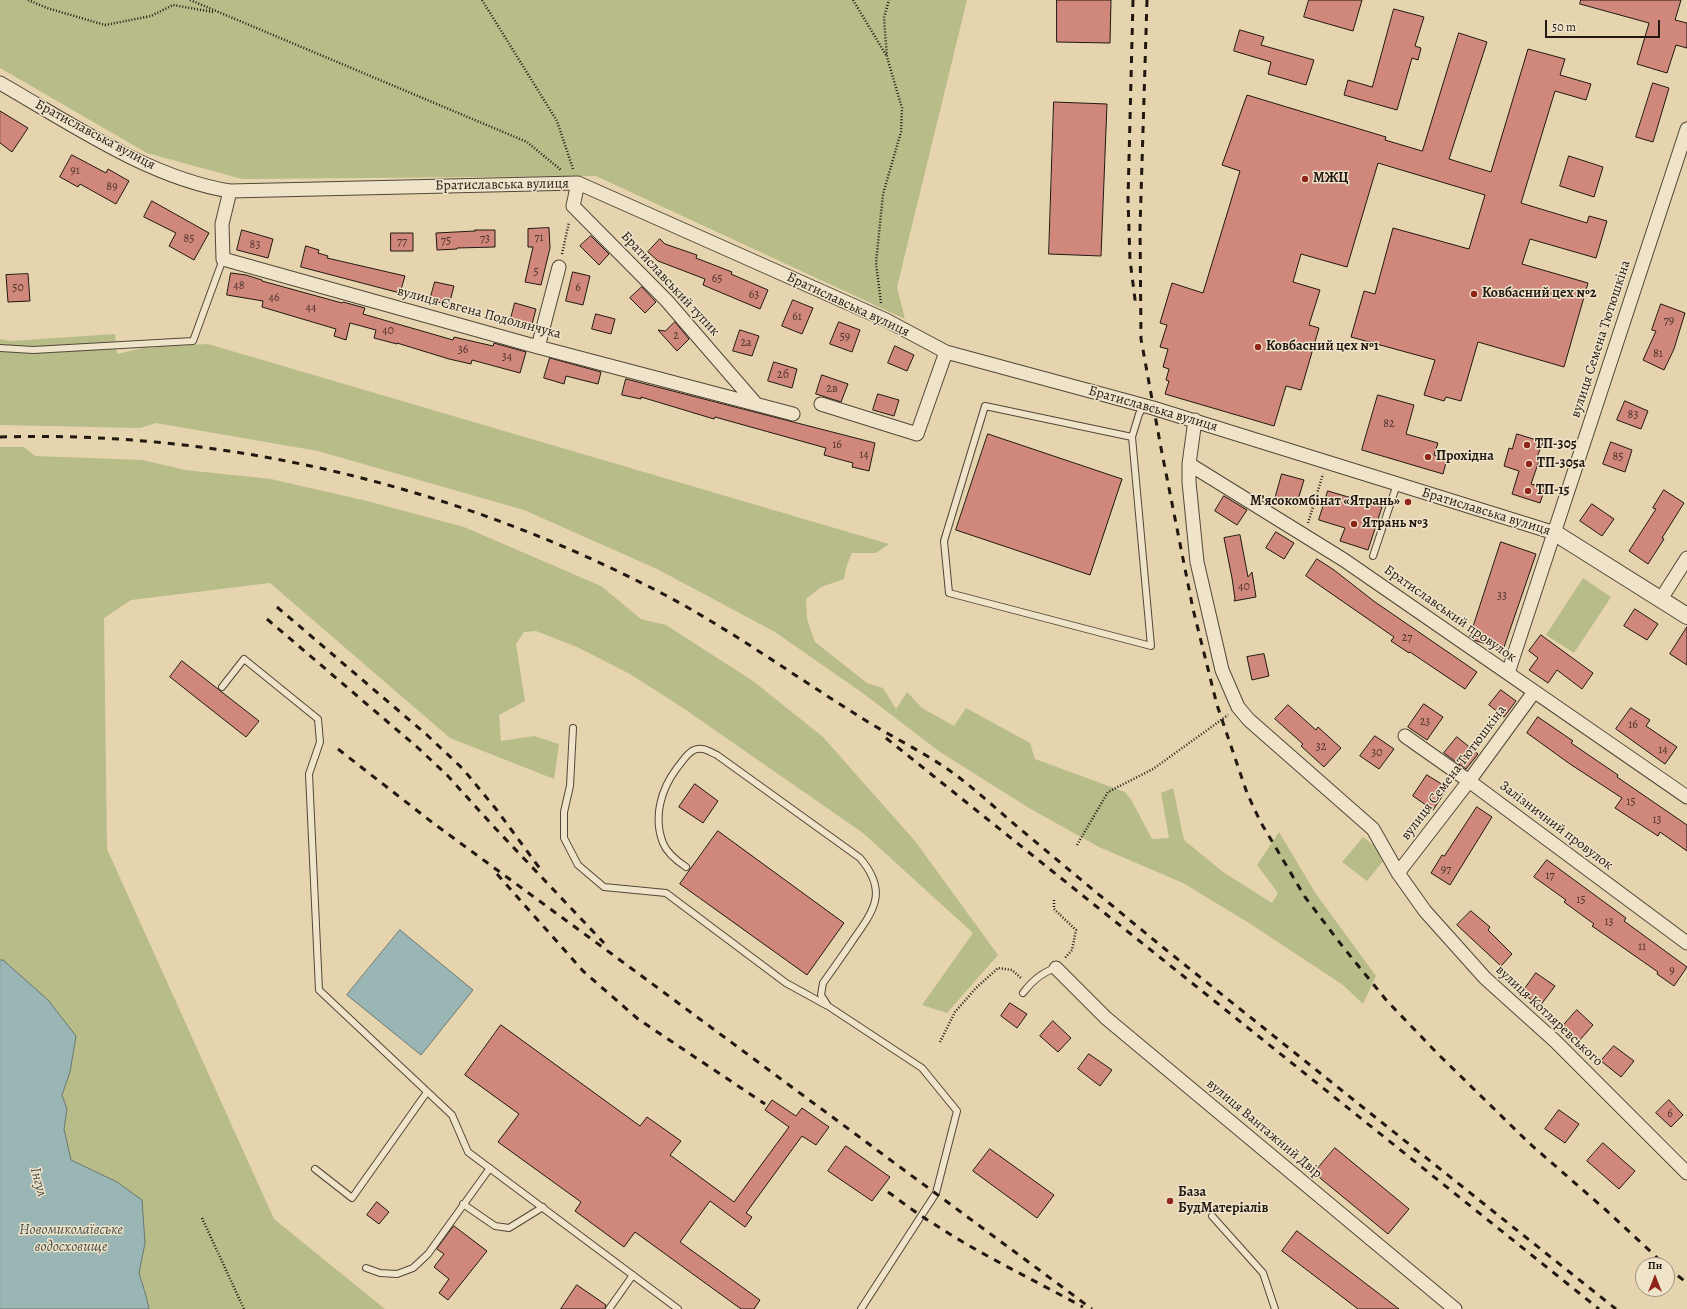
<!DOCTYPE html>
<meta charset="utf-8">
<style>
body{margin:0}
#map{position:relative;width:1687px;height:1309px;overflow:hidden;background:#e6d4ae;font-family:Alegreya,serif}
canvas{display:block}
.north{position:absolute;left:1635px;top:1257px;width:40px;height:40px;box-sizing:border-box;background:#efe3ca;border:1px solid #9d9280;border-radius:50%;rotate:0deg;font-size:11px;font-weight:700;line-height:16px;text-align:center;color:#211811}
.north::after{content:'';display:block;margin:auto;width:14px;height:18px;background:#8f2418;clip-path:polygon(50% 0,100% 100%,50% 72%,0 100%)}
.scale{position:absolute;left:1545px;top:20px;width:115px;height:18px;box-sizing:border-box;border:2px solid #211811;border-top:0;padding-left:5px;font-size:12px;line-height:14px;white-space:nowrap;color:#211811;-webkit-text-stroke:3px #efe3ca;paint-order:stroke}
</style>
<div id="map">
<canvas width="1687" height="1309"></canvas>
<div class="north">Пн</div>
<div class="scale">50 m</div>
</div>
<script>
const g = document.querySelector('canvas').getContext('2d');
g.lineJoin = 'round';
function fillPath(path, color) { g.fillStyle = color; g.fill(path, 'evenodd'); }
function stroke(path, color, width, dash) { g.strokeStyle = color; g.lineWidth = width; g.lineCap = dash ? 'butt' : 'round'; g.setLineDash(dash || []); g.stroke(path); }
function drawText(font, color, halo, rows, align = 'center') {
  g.font = font + ' Alegreya,serif'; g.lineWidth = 3; g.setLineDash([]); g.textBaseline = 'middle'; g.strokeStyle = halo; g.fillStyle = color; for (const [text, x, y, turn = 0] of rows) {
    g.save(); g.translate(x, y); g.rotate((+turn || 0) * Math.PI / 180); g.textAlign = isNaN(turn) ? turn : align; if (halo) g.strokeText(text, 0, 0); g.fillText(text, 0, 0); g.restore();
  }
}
const green = new Path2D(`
 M0 0H967L897 287 905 319 596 176 242 179 147 153 0 68Z
 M115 334 117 354 143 348 208 344 889 544 876 553H852L847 565 844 579 821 587 806 599 807 619 815 642 867 683 883 688 896 709 907 692 922 708 954 726 966 708 1030 743 1035 759 1125 792 1132 801 1152 839 1169 838 1161 793 1173 788 1184 840 1223 872 1272 903 1278 893 1257 865 1279 832 1316 894 1376 976 1363 1004 1343 985 1249 923 1183 883 1099 847 1029 808 940 752 864 694 775 632 657 569 524 510 318 451 156 423 140 428 0 425V339L11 341Z
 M0 447H24L35 456 143 460 185 470 271 479 367 501 464 527 601 586 641 619 666 625 753 681 823 737 915 841 998 955 947 1013 922 1005 973 933 863 833 683 708 630 674 577 647 536 631 524 632 516 644 525 701 499 715 501 741 534 736 559 744 554 779 450 738 270 583 131 600 104 618 107 849 274 1219 385 1309H149L146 1296 139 1273 145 1242 117 1182 71 1160 64 1129 67 1110 62 1095 70 1072 3 960H0Z
 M1583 578 1611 597 1574 653 1546 635Z
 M1363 837 1387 856 1367 881 1342 862Z`);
const water = new Path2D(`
 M400 930 473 990 421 1055 347 995Z
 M0 960H3L48 1000 76 1036 70 1072 62 1095 67 1109 64 1129 71 1160 117 1182 142 1200 145 1243 139 1273 146 1296 149 1309H0Z`);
const building = new Path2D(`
 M1057 0H1111L1110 43 1057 42Z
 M1309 0H1362L1353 31 1304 17Z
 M1581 0H1681L1675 20 1687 23V48L1676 45 1667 73 1637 64 1649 23 1580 4Z
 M1394 9 1424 17 1415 46 1421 48 1418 60 1412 58 1397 110 1344 95 1348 80 1372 87Z
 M1240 30 1264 37 1261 45 1314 60 1306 85 1268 74 1271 62 1234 51Z
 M1459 33 1487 42 1449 159 1491 172 1528 49 1565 59 1560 75 1591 84 1586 100 1555 91 1521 203 1587 223 1589 216 1607 221 1596 258 1530 239 1522 264 1588 283 1564 367 1478 342 1461 401 1446 397 1444 401 1424 395 1435 360 1351 337 1364 291 1375 294 1393 228 1469 249 1485 195 1378 163 1347 267 1301 254 1293 282 1320 290 1309 325 1319 328 1301 390 1286 386 1274 426 1165 394 1169 381 1166 380 1169 369 1163 367 1168 349 1160 347 1167 325 1160 323 1172 283 1203 293 1240 171 1222 165 1247 95 1386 137 1385 140 1422 151Z
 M1653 83 1669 88 1653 142 1636 137Z
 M1054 102 1107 104 1101 256 1049 254Z
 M0 111 28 128 12 152 0 143Z
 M72 155 106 173 108 169 129 181 116 204 80 184 78 187 60 177Z
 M1569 156 1603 167 1594 197 1560 186Z
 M152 201 209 233 194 260 169 246 176 233 144 217Z
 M549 228 550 248 541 285 525 282 533 247H528V229Z
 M242 230 273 239 268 258 237 250Z
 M475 230H495V247L457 248V249L437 250 436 233 475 231Z
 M391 233H413V251H391Z
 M591 236 609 254 599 265 580 246Z
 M660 239 665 244 697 255 696 258 732 272 731 274 768 290 760 309 703 285 705 279 658 261 648 252Z
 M306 246 319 250 318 253 328 256 327 258 405 276 400 293 301 267Z
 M573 272 590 276 583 305 566 301Z
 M231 273 246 275 262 280V281L342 303 343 302 365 308 363 314 453 340 454 337 493 346 494 343 526 352 520 373 472 360 471 364 449 359 397 343V344L374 338 376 330 350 323 346 340 334 336 336 329 262 307 263 301 227 295Z
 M28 274 30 301 8 302 6 275Z
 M435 282 454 286 449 305 430 300Z
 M642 287 656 302 645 313 630 298Z
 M793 300 813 308 802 334 782 326Z
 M515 303 536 309 531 328 510 322Z
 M1661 304 1685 313 1674 349 1664 370 1643 360 1656 331 1652 330Z
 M596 314 615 319 611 334 592 329Z
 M675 322 689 339 677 351 658 330 665 331Z
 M839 322 860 330 852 352 830 344Z
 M740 330 759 336 752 356 733 351Z
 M895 346 914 355 907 371 888 363Z
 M550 358 601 372 598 384 566 376 564 384 544 378Z
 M774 362 797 369 792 388 768 381Z
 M822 375 848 384 841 402 816 394Z
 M626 379 875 443 869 471 852 467 853 463 824 455 826 448 715 417 714 419 641 397V399L622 395Z
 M878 394 899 400 894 416 873 410Z
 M1378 395 1414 405 1406 434 1438 443 1434 455 1447 459 1443 474 1362 450Z
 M1625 401 1648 411 1641 429 1617 420Z
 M988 434 1122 479 1090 575 956 530Z
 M1517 434 1543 442 1537 457 1540 458 1531 484 1545 488 1540 503 1512 494 1519 471 1504 466 1509 448 1512 449Z
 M1611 442 1632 450 1625 472 1603 464Z
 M1282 474 1304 480 1296 506 1275 499Z
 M1664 490 1684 503 1662 538 1664 539 1648 564 1629 551 1656 509 1653 508Z
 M1328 491 1382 507 1368 550 1340 541 1345 528 1319 520Z
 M1224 496 1247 510 1237 525 1215 511Z
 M1592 504 1614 519 1602 536 1580 521Z
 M1276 532 1294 543 1284 559 1266 548Z
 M1240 535 1248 577 1252 572 1256 597 1234 601 1235 599 1232 578 1224 538Z
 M1501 542 1536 554 1503 650 1474 640 1470 637Z
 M1317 559 1334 570 1375 602 1477 672 1465 689 1410 652 1409 653 1391 641 1394 637 1306 576Z
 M1635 609 1658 624 1647 640 1624 626Z
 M1687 627V665L1670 654Z
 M1541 635 1593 673 1582 689 1557 670 1548 683 1529 670 1538 658 1529 651Z
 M1264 654 1269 676 1252 680 1247 657Z
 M182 661 259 721 246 737 170 677Z
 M1501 690 1516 701 1504 717 1489 705Z
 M1424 704 1443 717 1427 740 1408 727Z
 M1288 705 1316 730 1318 727 1341 748 1324 767 1301 746 1303 744 1275 719Z
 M1631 708 1650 720 1646 726 1677 747 1665 764 1616 729Z
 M1538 717 1573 741 1571 743 1618 775 1617 777 1687 825V851L1660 832 1658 836 1615 808 1622 798 1570 764 1527 733Z
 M1375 736 1394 749 1379 769 1360 756Z
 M1457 737 1478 754 1466 769 1444 753Z
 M1427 775 1448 788 1433 810 1413 796Z
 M695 784 718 801 703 823 679 807Z
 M1477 807 1492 817 1450 885 1431 873 1442 855 1444 856Z
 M718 831 844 923 807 975 680 884Z
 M1547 860 1626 918 1624 921 1687 967 1674 986 1657 974 1658 972 1592 926 1594 924 1564 902 1566 900 1534 877Z
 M1471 911 1490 927 1488 930 1512 954 1501 966 1457 925Z
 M1536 973 1555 986 1540 1006 1522 993Z
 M1010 1003 1027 1014 1017 1028 1001 1016Z
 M1577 1010 1593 1025 1579 1041 1562 1027Z
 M1053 1021 1071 1038 1058 1052 1040 1036Z
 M501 1025 640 1126 647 1117 681 1141 670 1155 734 1202 789 1127 765 1110 772 1100 796 1116 802 1108 829 1127 816 1145 802 1136 746 1213 752 1217 745 1227 710 1201 680 1242 760 1300 754 1309H741L635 1232 624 1247 575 1211 581 1202 498 1142 519 1114 465 1075Z
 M1614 1046 1634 1061 1621 1077 1601 1061Z
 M1089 1054 1112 1070 1100 1086 1078 1069Z
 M1669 1100 1683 1115 1671 1127 1656 1113Z
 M1559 1110 1579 1124 1565 1143 1545 1129Z
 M1603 1143 1635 1171 1619 1189 1587 1161Z
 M846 1146 890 1177 872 1201 828 1171Z
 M1335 1148 1409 1209 1388 1234 1314 1173Z
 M990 1149 1054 1195 1037 1218 973 1171Z
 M377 1202 389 1212 379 1224 367 1215Z
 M454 1226 487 1251 448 1300 439 1293 449 1279 434 1267 444 1254 437 1249Z
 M1297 1231 1399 1309H1358L1282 1251Z
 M577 1285 606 1305 605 1309H561Z`);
const path = new Path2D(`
 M28 0 47 8 105 25 151 16 173 5 213 12
 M190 0 527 142 561 170
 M482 0 557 121 573 169
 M853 0 886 55
 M562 254 569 222
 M881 303 876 263 883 194 901 132 902 108 887 57 884 18 889 0
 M1308 523 1323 474
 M1077 845 1108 792 1153 769 1228 715
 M1054 900V909L1076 930 1072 950 1065 958
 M940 1042 955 1012 975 989 998 968 1012 970 1021 978
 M202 1218 244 1309`);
const service = new Path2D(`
 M0 348 33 350 193 341 223 259
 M1132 437 985 406 944 541 949 593 1151 646 1132 437 1139 414 1144 405
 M1373 556 1397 484
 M222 687 244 659 318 719 320 742 309 774 319 990 452 1115 468 1152 678 1309
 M573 728 570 786 564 812V838L578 865 604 887 666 893 786 983 826 1005
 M686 867C677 861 667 853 663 843 653 817 661 789 677 768 682 762 687 753 694 750 702 746 710 752 717 755L860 858C888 891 875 909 853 940 843 955 833 969 823 983L821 995 828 1006 922 1068 957 1111 936 1193 861 1309
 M1023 993C1032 981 1042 972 1056 968
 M315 1169 352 1198 427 1092
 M463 1204 495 1226 509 1228 543 1207
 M1212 1216 1263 1273 1275 1309
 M366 1268 380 1273 397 1274 413 1268 428 1254 490 1168
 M609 1309 633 1275`);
const minor = new Path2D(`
 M0 83C70 123 149 178 230 191L578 183 886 320 946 352 1153 408 1555 533
 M578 183 573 206 667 301 756 404
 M230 191 222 224 223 259 538 347 793 414
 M538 347 559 267
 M821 404 917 434 946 352
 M1195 420 1189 464V482L1197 562 1222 670 1238 707 1249 720 1373 829 1398 873 1425 911 1485 978 1555 1041 1687 1173
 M1189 464 1344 560 1687 797
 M1661 599 1687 558
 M1508 673 1687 129
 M1405 736 1469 781 1687 943
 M1398 873 1469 781 1534 692
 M1056 968 1106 1018 1455 1309`);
const tertiary = new Path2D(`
 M1555 533 1687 616`);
const rail = new Path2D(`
 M1133 0 1128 199 1130 260 1136 307
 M1147 0 1140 228 1141 339 1161 448 1193 609 1217 705 1247 793 1260 821 1305 897 1343 947 1387 1001 1438 1054 1529 1143 1607 1211 1665 1265
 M0 437C229 430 462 488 665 595 731 630 793 675 857 715 886 734 918 749 946 768 972 786 995 808 1019 828 1068 869 1116 909 1165 949 1315 1069 1465 1189 1616 1309
 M277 607 427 735 463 769 496 809 541 870
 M267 619 417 747 447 775 495 828 604 943
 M886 738 1599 1309
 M338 749 433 823 620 960 1092 1309
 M497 874 583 971 638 1019 765 1104
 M888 1192C902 1202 916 1213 931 1222 979 1254 1032 1279 1083 1307
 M1667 1267 1687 1283`);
const markers = [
 [1305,179,4,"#8f2418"],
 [1474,294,4,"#8f2418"],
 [1258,347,4,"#8f2418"],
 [1527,445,4,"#8f2418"],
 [1428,457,4,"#8f2418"],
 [1529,464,4,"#8f2418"],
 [1528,491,4,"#8f2418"],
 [1408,502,4,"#8f2418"],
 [1354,524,4,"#8f2418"],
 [1170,1201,4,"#8f2418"]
];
const numberNames = [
 ["91",75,171],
 ["89",112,187],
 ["71",539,238],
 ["85",189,239],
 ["73",485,239],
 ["75",446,241],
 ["77",402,242],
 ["83",255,245],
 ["5",536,272],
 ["65",717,279],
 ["48",239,286],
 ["50",18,288],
 ["6",578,288],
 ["63",754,295],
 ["46",274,298],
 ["44",311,308],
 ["61",797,317],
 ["79",1669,321],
 ["40",388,331],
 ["2",676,336],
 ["59",845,337],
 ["2а",746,343],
 ["36",463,350],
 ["81",1658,354],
 ["34",507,357],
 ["2б",783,375],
 ["2в",832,389],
 ["83",1633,415],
 ["82",1389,424],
 ["16",837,445],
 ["14",864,455],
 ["85",1618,457],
 ["40",1244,587],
 ["33",1502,596],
 ["27",1407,638],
 ["23",1425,722],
 ["16",1633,725],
 ["32",1321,747],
 ["14",1663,750],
 ["30",1377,753],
 ["15",1631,802],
 ["13",1657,820],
 ["97",1446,870],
 ["17",1550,876],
 ["15",1581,900],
 ["13",1609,922],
 ["11",1642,947],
 ["9",1672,971],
 ["6",1670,1114]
];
const streetNames = [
 ["Братиславська вулиця",95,135,28],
 ["Братиславська вулиця",502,185,-1],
 ["Братиславський тупик",670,284,47],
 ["Братиславська вулиця",848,305,25],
 ["вулиця Євгена Подолянчука",479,313,15],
 ["вулиця Семена Тютюшкіна",1601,339,-72],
 ["Братиславська вулиця",1153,409,16],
 ["Братиславська вулиця",1486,512,17],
 ["Братиславський провулок",1450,614,35],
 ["вулиця Семена Тютюшкіна",1454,773,-53],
 ["Залізничний провулок",1556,826,37],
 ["вулиця Котляревського",1549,1016,43],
 ["вулиця Вантажний Двір",1264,1129,40]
];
const poiNames = [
 ["МЖЦ",1313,179],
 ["Ковбасний цех №2",1482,294],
 ["Ковбасний цех №1",1266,347],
 ["ТП-305",1535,445],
 ["Прохідна",1436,457],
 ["ТП-305а",1537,464],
 ["ТП-15",1536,491],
 ["М’ясокомбінат «Ятрань»",1400,502,"right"],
 ["Ятрань №3",1362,524],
 ["База",1178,1193],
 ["БудМатеріалів",1178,1209]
];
const waterNames = [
 ["Інгул",38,1182,75],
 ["Новомиколаївське",71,1230],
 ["водосховище",71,1247]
];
fillPath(green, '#b7bc89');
fillPath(water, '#99b6b4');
stroke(water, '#697773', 1);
fillPath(building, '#d0887c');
stroke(building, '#211811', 1);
stroke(service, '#524738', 8);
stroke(minor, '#524738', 15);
stroke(tertiary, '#524738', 18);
stroke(path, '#211811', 2.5, [1, 2]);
stroke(service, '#efe3ca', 6);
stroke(minor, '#efe3ca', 13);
stroke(tertiary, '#efe3ca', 16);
stroke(rail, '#211811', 3, [7, 7]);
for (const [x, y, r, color] of markers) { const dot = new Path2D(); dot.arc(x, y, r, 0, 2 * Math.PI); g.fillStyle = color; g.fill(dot); stroke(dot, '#efe3ca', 1.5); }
drawText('12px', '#4d342c', null, numberNames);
drawText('14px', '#211811', '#efe3ca', streetNames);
drawText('bold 14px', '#211811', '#efe3ca', poiNames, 'left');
drawText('italic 15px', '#4b4f4a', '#efe3ca', waterNames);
</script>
